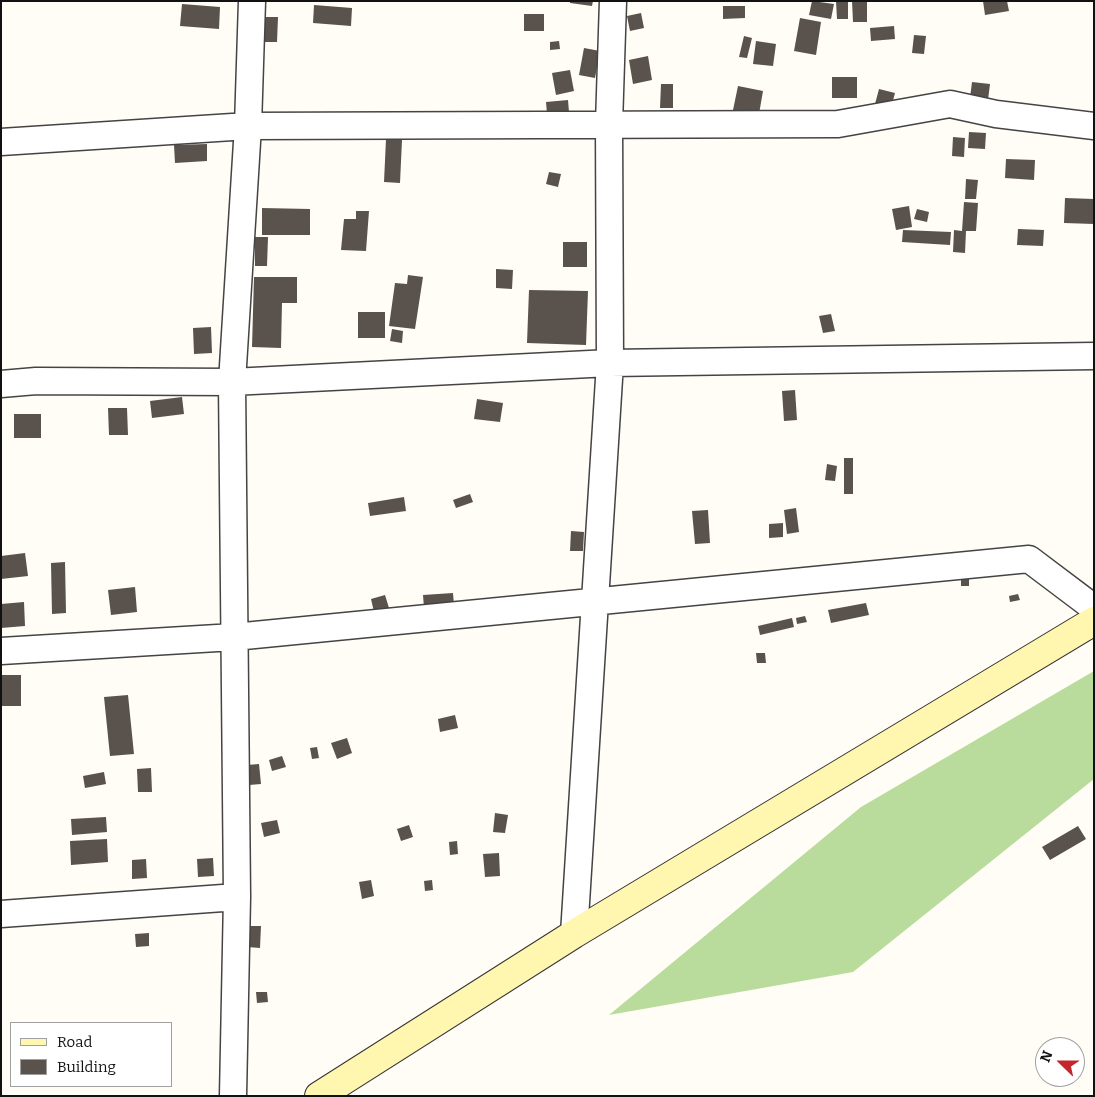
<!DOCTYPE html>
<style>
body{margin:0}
#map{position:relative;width:1095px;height:1097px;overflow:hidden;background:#fffdf5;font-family:Bitter,serif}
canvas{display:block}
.frame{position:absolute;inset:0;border:2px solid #111;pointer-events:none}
.legend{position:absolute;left:10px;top:1022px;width:162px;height:65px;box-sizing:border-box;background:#fff;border:1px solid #a0a0a0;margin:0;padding:6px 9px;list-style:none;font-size:15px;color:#111}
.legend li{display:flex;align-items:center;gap:10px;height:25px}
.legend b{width:25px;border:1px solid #a0a0a0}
.north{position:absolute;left:1035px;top:1037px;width:50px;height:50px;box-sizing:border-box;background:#fff;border:1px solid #a0a0a0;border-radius:50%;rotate:292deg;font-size:14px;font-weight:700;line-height:20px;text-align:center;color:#111}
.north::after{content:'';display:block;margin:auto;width:18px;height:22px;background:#c4262e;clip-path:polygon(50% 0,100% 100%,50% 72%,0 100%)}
</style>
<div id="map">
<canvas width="1095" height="1097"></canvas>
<div class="frame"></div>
<ul class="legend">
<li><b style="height:6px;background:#fff6b0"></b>Road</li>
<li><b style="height:14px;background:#5a524d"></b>Building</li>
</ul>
<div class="north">N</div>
</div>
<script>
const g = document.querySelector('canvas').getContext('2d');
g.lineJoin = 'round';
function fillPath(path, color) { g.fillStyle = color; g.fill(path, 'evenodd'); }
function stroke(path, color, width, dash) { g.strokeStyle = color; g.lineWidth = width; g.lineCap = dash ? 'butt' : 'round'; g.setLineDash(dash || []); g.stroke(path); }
const forest = new Path2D(`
 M1094 671V779L853 972 609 1015 861 807Z`);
const building = new Path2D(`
 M570 1H593L592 6 570 3Z
 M812 1 834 4 831 19 809 15Z
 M836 1H848V19H837Z
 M852 1H867V22H853Z
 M983 1H1007L1009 11 985 15Z
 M182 4 220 7 219 29 180 26Z
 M314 5 352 8 351 26 313 23Z
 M723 6H745V18L723 19Z
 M641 13 644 28 630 31 627 16Z
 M524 14H544V31H524Z
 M264 17H278L277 42H263Z
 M800 18 821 22 816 55 794 51Z
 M894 26 895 39 871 41 870 28Z
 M914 35 926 36 924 54 912 53Z
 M744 36 752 38 747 58 739 57Z
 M559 41 560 49 550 50V42Z
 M756 41 776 44 773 66 753 64Z
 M584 48 600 51 595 78 579 75Z
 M648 56 652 80 633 84 629 60Z
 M570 70 574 91 556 95 552 73Z
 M832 77H857V98H832Z
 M972 82 990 84 988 100 970 98Z
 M661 84H673V108H660Z
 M738 86 763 91 759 114 733 110Z
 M879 89 895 93 891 108 875 104Z
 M568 100 569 112 547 114 546 102Z
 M969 132 986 133 985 149 968 148Z
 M953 137 965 138 964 157 952 156Z
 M386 139 402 140 400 183 384 182Z
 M207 144V161L175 163 174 145Z
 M1006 159 1035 160 1034 180 1005 178Z
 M549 172 561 174 558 187 546 184Z
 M966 179 978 180 976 199H965Z
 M1065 198 1094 199V224L1064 223Z
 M964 202 978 203 976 231H966L965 253 953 252 954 230 962 231Z
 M909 206 912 227 896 230 892 209Z
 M262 208 310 209V235H262Z
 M917 209 929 212 927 222 914 219Z
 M356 211H369L366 251 341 250 344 219H356Z
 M1018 229 1044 230 1043 246 1017 245Z
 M903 230 951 232 950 245 902 242Z
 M255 237H268L267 266H255Z
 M563 242H587V267H563Z
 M496 269 513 270 512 289 496 288Z
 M408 275 423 277 415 329 389 326 395 283 407 284Z
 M254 277H297V303H282L281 348 252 347Z
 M529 290 588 291 586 345 527 343Z
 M358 312H385V338H358Z
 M831 314 835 331 823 333 819 316Z
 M211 327 212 353 194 354 193 328Z
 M392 329 403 331 402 343 390 341Z
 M795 390 797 420 784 421 782 391Z
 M182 397 184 414 152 418 150 401Z
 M477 399 503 403 500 422 474 419Z
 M108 408H127L128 435H109Z
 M14 414H41V438H14Z
 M844 458H853V494H844Z
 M827 464 837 466 835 481 825 480Z
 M470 494 473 502 456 508 453 500Z
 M404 497 406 511 370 516 368 503Z
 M796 508 799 532 787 534 784 510Z
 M708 510 710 543 695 544 692 511Z
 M783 523V537L769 538V524Z
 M571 531 584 532 583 551H570Z
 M25 553 28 576 1 579V556Z
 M65 562 66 613 52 614 51 563Z
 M969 576V586H961V577Z
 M135 587 137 612 111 615 108 590Z
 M453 593 454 605 424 608 423 595Z
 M1018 594 1020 600 1010 602 1009 596Z
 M385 595 389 608 374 612 371 599Z
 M24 602 25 626 1 628V604Z
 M866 603 869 615 831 623 828 610Z
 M805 616 807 622 797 624 796 618Z
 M792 618 794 627 760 635 758 626Z
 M756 653H765L766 663H757Z
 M1 675H21V706H1Z
 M128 695 134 754 110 756 104 697Z
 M455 715 458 728 440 732 438 719Z
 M347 738 352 753 337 759 331 743Z
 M317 747 319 758 312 759 310 748Z
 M282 756 286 767 272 771 269 760Z
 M259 764 261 784 249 785 247 765Z
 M151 768 152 792H138L137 769Z
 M104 772 106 784 85 788 83 776Z
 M495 813 508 815 505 833 493 832Z
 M106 817 107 832 72 835 71 819Z
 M277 820 280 833 264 837 261 823Z
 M409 825 413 837 401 841 397 829Z
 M1078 826 1086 839 1050 860 1042 847Z
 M107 839 108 862 71 865 70 841Z
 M457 841 458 854 450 855 449 842Z
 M499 853 500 876 485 877 483 854Z
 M213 858 214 876 198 877 197 859Z
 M146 859 147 878 132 879V860Z
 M371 880 374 896 362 899 359 882Z
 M432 880 433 890 425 891 424 881Z
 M248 926H261L260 948 247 947Z
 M149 933V946L136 947 135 934Z
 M256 992H267L268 1002 257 1003Z`);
const street = new Path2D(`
 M1 142 248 126 838 124 950 104 996 114 1094 126
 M1 384 36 381 232 382 610 363 1094 356
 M1 651 234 637 1029 559 1094 608
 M1 914 237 897
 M574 934 610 363 609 124 613 1
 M233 1096 237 897 232 382 248 126 252 1`);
const secondary = new Path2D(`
 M319 1096 574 934 1094 621`);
fillPath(forest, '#b9dc9c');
fillPath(building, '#5a524d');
stroke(street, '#444', 29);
stroke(secondary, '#333', 30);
stroke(street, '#fff', 26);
stroke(secondary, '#fff6b0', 28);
</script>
